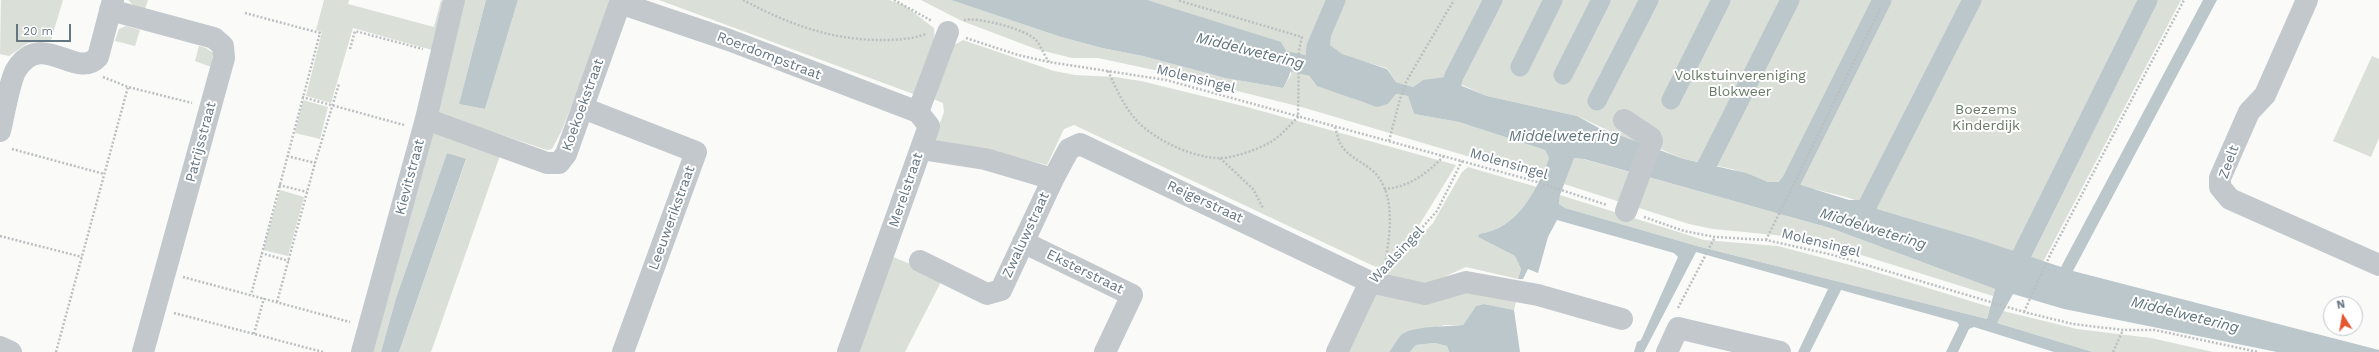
<!DOCTYPE html>
<style>
body{margin:0}
#map{position:relative;width:2379px;height:352px;overflow:hidden;background:#fafaf8;font-family:"Work Sans",sans-serif}
canvas{display:block}
.north{position:absolute;left:2323px;top:296px;width:40px;height:40px;box-sizing:border-box;background:#fff;border:1px solid #c1c8cd;border-radius:50%;rotate:349deg;font-size:11px;font-weight:700;line-height:16px;text-align:center;color:#657683}
.north::after{content:'';display:block;margin:auto;width:14px;height:18px;background:#e4572e;clip-path:polygon(50% 0,100% 100%,50% 72%,0 100%)}
.scale{position:absolute;left:16px;top:24px;width:55px;height:18px;box-sizing:border-box;border:2px solid #657683;border-top:0;padding-left:5px;font-size:12px;line-height:14px;white-space:nowrap;color:#657683;-webkit-text-stroke:3px #fff;paint-order:stroke}
</style>
<div id="map">
<canvas width="2379" height="352"></canvas>
<div class="north">N</div>
<div class="scale">20 m</div>
</div>
<script>
const g = document.querySelector('canvas').getContext('2d');
g.lineJoin = 'round';
function fillPath(path, color) { g.fillStyle = color; g.fill(path, 'evenodd'); }
function stroke(path, color, width, dash) { g.strokeStyle = color; g.lineWidth = width; g.lineCap = dash ? 'butt' : 'round'; g.setLineDash(dash || []); g.stroke(path); }
function drawText(font, color, halo, rows, align = 'center') {
  g.font = font + ' "Work Sans",sans-serif'; g.lineWidth = 4; g.setLineDash([]); g.textBaseline = 'middle'; g.strokeStyle = halo; g.fillStyle = color; for (const [text, x, y, turn = 0] of rows) {
    g.save(); g.translate(x, y); g.rotate((+turn || 0) * Math.PI / 180); g.textAlign = isNaN(turn) ? turn : align; if (halo) g.strokeText(text, 0, 0); g.fillText(text, 0, 0); g.restore();
  }
}
const green = new Path2D(`
 M1 0H63L51 40 28 43 9 56 0 54Z
 M128 0H148L145 9 133 5Z
 M324 0H349L348 4 434 27 441 0 445 2 432 50 353 28 331 103 306 96 322 32 316 30Z
 M462 0H486L459 104 485 109 518 0H613L562 130 552 149 547 150 433 112Z
 M659 0H889L904 5 934 28 935 42 916 95Z
 M921 0H951L1061 37 1102 48 1143 56 1225 78 1283 88 1291 75 1289 55 1257 35 1146 0H2181L2043 262 1972 237 1867 206C1857 198 1828 193 1814 189L1787 216 1830 228 1995 289 1993 296 1829 245 1785 236 1713 229 1689 224 1564 184 1572 161 1574 158 1583 159 1773 212 1787 182H1768L1732 169 1684 159 1660 149 1655 152 1577 116 1487 96 1460 84 1423 80 1413 87 1396 82 1387 68 1307 46V68L1309 75C1331 86 1363 110 1388 104L1396 94 1408 96 1414 114 1459 122 1545 150 1549 158 1541 178 1305 108 1154 70 1098 58H1072L1036 49 962 21Z
 M126 26 140 30 135 46 115 41 119 29Z
 M963 40 1054 71 1075 75 1115 77 1141 81 1247 107 1456 165 1418 227 1380 269 1074 125 1064 129 1047 165 995 152 930 150 944 112 943 103 931 98 949 48Z
 M199 46 206 48 213 53 211 67 195 61Z
 M2372 56 2379 59V138L2371 157 2333 141Z
 M303 100 328 107 320 139 295 133Z
 M435 131 502 150 431 352H399L466 160 447 153 396 298 381 352H369L427 133Z
 M1468 167 1537 187C1524 210 1506 230 1479 234L1478 237 1515 256 1521 269 1518 279 1466 267 1420 288 1385 274 1433 223 1462 172Z
 M280 190 304 197 288 256 263 250Z
 M1560 195 1704 240 1778 246 1869 270 1990 307 1987 319 1697 246 1565 208 1559 204Z
 M891 256 943 278 905 352H855Z
 M1376 290 1472 291 1517 298 1514 310 1484 304 1476 306 1463 325H1445L1400 336 1389 352H1346Z
 M2003 311 2077 329 2151 338 2213 352H2093L1997 323Z
 M1435 343 1447 346 1449 352H1410L1416 345Z`);
const water = new Path2D(`
 M486 0H518L485 109 459 104Z
 M951 0H1147L1281 42C1292 61 1295 69 1283 88L1225 78 1143 56 1102 48 1061 37Z
 M1338 0H1345L1331 32 1330 45 1342 54 1387 69 1396 82 1413 87 1423 80 1454 76 1462 86 1487 96 1577 116 1599 128 1684 159 1746 173 1768 182H1791L1849 200H1860L1867 206 1972 237 2061 267 2203 0H2217L2073 271 2379 350V352H2277L2064 309 2013 294 1997 323 2093 352H2054L1974 327 1969 329 1958 352H1946L1959 325 1957 322 1841 290 1810 352H1798L1828 289 1696 252 1644 352H1634L1637 342 1641 340 1678 257 1674 253 1557 220 1548 237 1538 273 1528 269 1523 279H1518L1521 269 1515 256 1478 237 1479 234C1518 228 1536 192 1549 158L1545 150 1459 122 1414 114 1408 96 1396 94 1388 104 1377 107 1317 86 1309 75 1307 68V46L1316 47ZM1574 158 1584 159 1830 228 1995 289 1987 319 1697 246 1565 208 1559 204 1560 195Z
 M447 153 466 159 399 352H381L396 298Z
 M1484 304 1514 310 1520 352H1449L1447 346 1435 343 1416 345 1410 352H1389C1393 347 1396 341 1400 336 1411 325 1448 327 1463 325L1476 306Z`);
const canal = new Path2D(`
 M1266 56 1331 71
 M1314 67 1316 47 1336 0
 M1520 67 1553 0
 M1563 75 1601 0
 M1447 99 1454 76 1493 0
 M1671 100 1721 0
 M1597 101 1649 0
 M1702 175 1790 0
 M1778 198 1791 182 1882 0
 M1858 224 1972 0
 M2014 270 2148 0`);
const path = new Path2D(`
 M743 0C786 23 828 39 877 40 893 40 910 40 926 34
 M894 0 932 21
 M245 13 320 33 251 295
 M964 20C978 17 1026 29 1036 40 1041 46 1044 55 1049 62
 M966 38 1018 55 1049 62 1166 80 1534 181 1607 205
 M350 49 355 31 423 49
 M1108 71C1116 88 1124 107 1137 121 1155 140 1193 158 1219 158 1234 158 1256 150 1269 143 1280 137 1290 125 1298 117L1299 50 1302 37 1177 0
 M103 77 128 87 192 103
 M302 97 404 125
 M1335 127C1337 133 1338 140 1341 145 1349 158 1366 163 1376 174 1397 199 1389 237 1385 266
 M1389 141 1400 99 1407 80 1454 0
 M12 149 104 174
 M287 156 315 163
 M1220 158 1253 189 1263 208
 M279 185 307 192
 M1384 189C1410 187 1426 174 1444 156
 M1644 217 1684 231 1715 237 1766 240 1833 255 2024 312 2073 324 2123 330H2155L2258 352
 M0 236 82 257
 M1766 240 1880 9
 M261 253 289 261
 M1388 266 1437 211 1462 161
 M183 277 350 322
 M277 302 315 163 339 84
 M1678 308 1715 237
 M2024 312 2050 255 2184 0
 M174 313 323 352
 M254 334 264 298
 M56 352 128 87
 M2113 352 2123 330`);
const minor = new Path2D(`
 M2307 0 2265 95 2249 112 2220 178V187L2230 199 2379 265
 M110 10 214 38 223 46 224 58 143 352
 M583 108 696 152 623 352
 M918 112 948 32
 M426 119 547 163H559L566 154 620 3 729 40 918 112 929 126 848 352
 M1624 120 1651 138 1652 141 1626 211
 M0 131C4 116 9 82 16 70 42 28 76 81 98 57L113 0
 M1053 179 1069 149 1080 144 1370 282 1425 294 1466 282 1538 295 1622 319
 M1023 242 1132 295 1105 352
 M920 261 987 294 1001 290 1053 179 985 159 921 149
 M0 347 11 352
 M362 352 426 119 454 0
 M1337 352 1370 282
 M1667 352 1678 328 1780 352`);
const streetNames = [
 ["Roerdompstraat",769,56,21],
 ["Molensingel",1196,79,14],
 ["Koekoekstraat",583,105,-70],
 ["Patrijsstraat",201,142,-75],
 ["Zeelt",2229,162,-70],
 ["Molensingel",1509,164,16],
 ["Kievitstraat",410,177,-75],
 ["Merelstraat",906,190,-71],
 ["Reigerstraat",1205,202,25],
 ["Leeuwerikstraat",672,218,-70],
 ["Zwaluwstraat",1026,235,-65],
 ["Molensingel",1821,243,14],
 ["Waalsingel",1397,255,-47],
 ["Eksterstraat",1085,272,26]
];
const parkNames = [
 ["Volkstuinvereniging",1740,76],
 ["Blokweer",1740,92],
 ["Boezems",1986,110],
 ["Kinderdijk",1986,126]
];
const waterNames = [
 ["Middelwetering",1250,51,14],
 ["Middelwetering",1564,137],
 ["Middelwetering",1873,229,17],
 ["Middelwetering",2185,315,14]
];
fillPath(green, '#dadfd7');
fillPath(water, '#bbc7cb');
stroke(canal, '#bbc7cb', 19);
stroke(path, '#bbbfc2', 2.5, [2, 2]);
stroke(minor, '#c3c8cc', 22);
drawText('14px', '#657683', '#fff', streetNames);
drawText('14px', '#687a64', '#fff', parkNames);
drawText('italic 15px', '#60757c', '#fff', waterNames);
</script>
